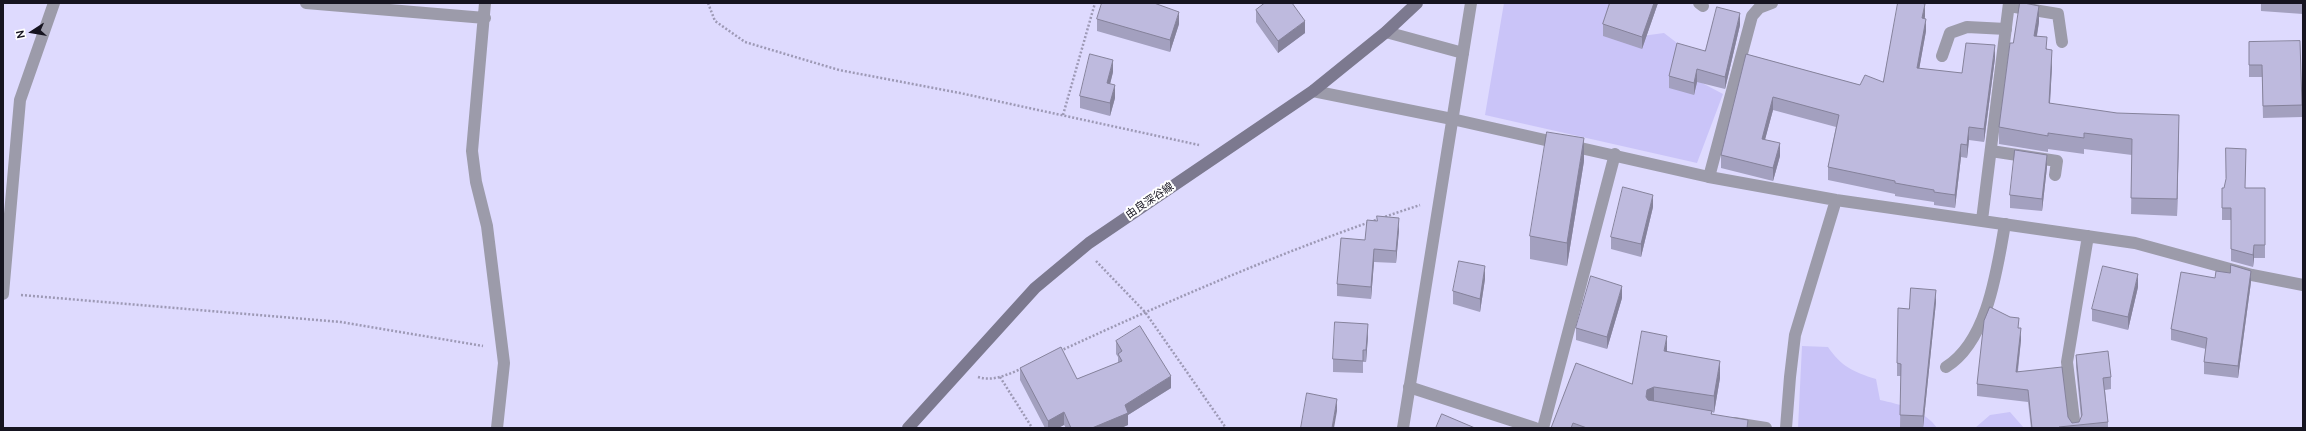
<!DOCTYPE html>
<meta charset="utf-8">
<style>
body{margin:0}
#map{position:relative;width:2306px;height:431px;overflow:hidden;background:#dedafe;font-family:"DM Sans",sans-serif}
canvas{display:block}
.frame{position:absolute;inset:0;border:4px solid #161420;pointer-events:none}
.north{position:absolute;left:12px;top:12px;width:40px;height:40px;-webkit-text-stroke:3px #fff;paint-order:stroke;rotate:258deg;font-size:11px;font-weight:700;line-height:16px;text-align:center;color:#161420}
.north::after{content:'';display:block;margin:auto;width:14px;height:18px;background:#161420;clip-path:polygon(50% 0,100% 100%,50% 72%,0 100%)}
</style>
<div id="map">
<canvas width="2306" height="431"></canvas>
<div class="frame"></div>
<div class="north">N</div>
</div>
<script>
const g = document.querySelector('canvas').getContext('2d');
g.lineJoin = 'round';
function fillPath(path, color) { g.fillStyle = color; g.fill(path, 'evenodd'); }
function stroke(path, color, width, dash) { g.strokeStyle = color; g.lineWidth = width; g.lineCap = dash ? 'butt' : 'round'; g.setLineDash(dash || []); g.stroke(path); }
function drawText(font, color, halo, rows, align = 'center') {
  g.font = font + ' "DM Sans","Noto Sans JP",sans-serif'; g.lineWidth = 4; g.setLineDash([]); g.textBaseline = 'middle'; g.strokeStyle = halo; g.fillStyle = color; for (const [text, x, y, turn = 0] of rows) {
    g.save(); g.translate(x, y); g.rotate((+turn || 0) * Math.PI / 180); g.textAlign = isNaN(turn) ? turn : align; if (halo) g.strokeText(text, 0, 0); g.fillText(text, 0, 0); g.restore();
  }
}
const green = new Path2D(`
 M1504 3H1614L1627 38 1664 33 1681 46 1687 75 1723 94 1697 163 1485 115Z
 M1802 346 1828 347C1841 366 1853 372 1876 379L1880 400C1899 404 1926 411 1937 428H1798Z
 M2010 412 2024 428H1975L1990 415Z`);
const path = new Path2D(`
 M708 3 715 21 745 42 839 70 960 93 1199 145
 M1063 115 1095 3
 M1096 261 1145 312 1226 428
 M21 295 341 322 483 346
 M1060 351C1177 297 1297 245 1420 205
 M978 377C993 382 1009 374 1023 368
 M1000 377 1031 426`);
const service = new Path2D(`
 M1699 3 1703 6
 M2009 6 2058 14 2062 42
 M1942 56 1950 33 1967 27 2006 29
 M1313 91 1452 119
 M1991 151 2057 161 2055 175
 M1709 177 1752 16 1759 8 1772 3
 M1946 367C1988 341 1997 269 2005 224
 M1409 387 1535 428
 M1734 423 1766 428
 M1543 428 1615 154`);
const minor = new Path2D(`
 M306 3 485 18
 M485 3 472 151 476 182 487 226 504 363 497 428
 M1386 32 1463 53
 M1452 119 1709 177 1836 200 2135 243 2252 275 2303 285
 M1982 220 2009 3
 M3 294 20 100 54 3
 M1786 428 1790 377 1795 335 1836 200
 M2075 428 2067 362 2088 236`);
const tertiary = new Path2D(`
 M1403 428 1471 3`);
const secondary = new Path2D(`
 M908 428 1035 288 1089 243 1313 91 1386 32 1417 3`);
const wall = new Path2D(`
 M1610 3H1658L1642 49 1603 36V24Z
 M1923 3 1924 18 1926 31 1919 69 1962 73 1995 58 1984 142 1969 140 1967 158 1961 157 1955 208 1934 205V202L1895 196V194L1828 180V167L1836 127 1773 110 1765 139 1780 156 1773 181 1721 168V155L1746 54 1860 85 1883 82Z
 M2261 3H2303V14L2261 11Z
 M1256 10 1305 33 1278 53 1256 22Z
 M1097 19 1179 24 1170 52 1097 31Z
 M2039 22 2037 36 2047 49 2052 66 2050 103 2179 131 2177 216 2131 214 2132 155 2084 149V154L2048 149V152L1999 144V127L2013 43Z
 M1740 25 1725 89 1697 82 1694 95 1669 88V76Z
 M2249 42 2302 105V117L2263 118 2262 77H2249Z
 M1113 72 1110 84 1115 98 1110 116 1080 108V96Z
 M1584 161 1567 266 1530 259V236Z
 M2047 167 2042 211 2010 208V195Z
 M2222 188H2265V258H2254L2253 267 2231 261V220H2222Z
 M1653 207 1641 257 1611 249V237Z
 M1399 230 1396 263 1374 262 1371 299 1337 296V284L1365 240Z
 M2215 278 2251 282 2238 378 2204 374V362L2206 349 2171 340V329Z
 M1485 279 1480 312 1453 304V291Z
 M2138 287 2128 330 2092 321V309Z
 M1622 298 1607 349 1576 340V328Z
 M1936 302 1923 428 1900 427 1901 376H1897V363L1909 309Z
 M2019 328 2021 340 2018 371 2068 417 2072 423 2079 422 2081 418 2076 367V355L2111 377V389L2105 390 2108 422V428H2031L2028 402 1977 396V384Z
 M1368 336 1366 362H1363V373L1333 372V359Z
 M1116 341 1171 388 1128 415V425L1121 428H1066L1064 425 1058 428H1045L1020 380V368L1077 379 1118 363V357L1116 354Z
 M1667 351 1720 378 1714 413 1712 412V414L1748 428H1551L1632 384Z`);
const shadedWall = new Path2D(`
 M1654 3H1658L1642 49V37Z
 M1925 4V17L1922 31V18Z
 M2039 6V22L2034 52V36Z
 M1179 12V24L1170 52V40Z
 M1740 13V25L1725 89V77Z
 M1926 19V31L1917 81V68Z
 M1305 21V33L1278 53V41Z
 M1995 45V58L1984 142V129Z
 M2052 50V66L2049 119V103Z
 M1113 60V72L1107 96V83Z
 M1697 69V82L1694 95V83Z
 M1115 85V98L1110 116V103Z
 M1773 97V110L1762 151V139Z
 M2179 115V131L2177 216V199Z
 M1969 127V140L1967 158V145Z
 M1584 138V161L1567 266V243Z
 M1780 143V156L1773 181V168Z
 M1961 144V157L1955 208V195Z
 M2047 155V167L2042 211V199Z
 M1653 195V207L1641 257V244Z
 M1399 218V230L1396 263V251Z
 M2254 245V258L2253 267V255Z
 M1374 249V262L1371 299V287Z
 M1485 266V279L1480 312V299Z
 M2251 271V282L2238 378V366Z
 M2138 274V287L2128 330V317Z
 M1622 286V298L1607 349V337Z
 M1936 290V302L1923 428V416Z
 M1368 324V336L1366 362V350Z
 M2021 328V340L2016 384V372Z
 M1667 336V353L1664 351Z
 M1720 361V378L1714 413V396Z
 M1171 376V388L1128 415V425L1121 428H1092L1125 405Z
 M1654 387V404L1647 407 1646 397 1647 390Z
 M1337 399V411L1334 428H1332Z
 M1064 412V425L1058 428H1048V421Z`);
const building = new Path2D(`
 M1102 3H1154L1179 12 1170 40 1097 19Z
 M1265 3H1292L1305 21 1278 41 1256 10Z
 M1610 3H1654L1642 37 1603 24Z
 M1898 3H1921L1925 4 1922 18 1926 19 1917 68 1962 73 1966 43 1995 45 1984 129 1969 127 1967 145 1961 144 1955 195 1934 192V190L1895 183V181L1828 167 1839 115 1773 97 1762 139 1780 143 1773 168 1721 155 1746 54 1860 85 1865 75 1883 82Z
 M2020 3H2024L2039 6 2034 36 2047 37 2046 49 2052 50 2049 103 2117 113 2179 115 2177 199 2131 198 2132 139 2084 133V138L2048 133V136L1999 127 2010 43H2013Z
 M1717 7 1740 13 1725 77 1697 69 1694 83 1669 76 1677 43 1705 51Z
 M2300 41 2302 105 2263 106 2262 65H2249V42Z
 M1090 54 1113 60 1107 83 1115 85 1110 103 1080 96Z
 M1547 132 1584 138 1567 243 1530 236Z
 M2226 148 2246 149 2245 188H2265V245H2254L2253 255 2231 249V208H2222V188H2224L2226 179Z
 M2015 150 2047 155 2042 199 2010 195Z
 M1623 187 1653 195 1641 244 1611 237Z
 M1377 216 1399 218 1396 251 1374 249 1371 287 1337 284 1341 238 1365 240 1367 220 1377 221Z
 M1459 261 1485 266 1480 299 1453 291Z
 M2231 265 2251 271 2238 366 2204 362 2207 338 2171 329 2181 272 2215 278 2216 271 2230 273Z
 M2103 266 2138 274 2128 317 2092 309Z
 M1591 276 1622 286 1607 337 1576 328Z
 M1911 288 1936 290 1923 416 1900 415 1901 364 1897 363 1898 308 1909 309Z
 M1990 307 2010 317 2019 318 2018 328H2021L2016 372 2062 367 2068 417 2072 423 2079 422 2082 415 2076 355 2108 351 2111 377 2103 378 2108 422 2059 427V428H2032L2028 390 1977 384 1984 321Z
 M1335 322 1368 324 1366 350H1363V361L1333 359Z
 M1140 326 1171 376 1125 405 1128 413 1092 428H1071L1064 412 1048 421 1020 368 1061 347 1077 379 1122 361 1118 354 1122 351 1116 341Z
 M1642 331 1667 336 1664 351 1720 361 1714 396 1654 387 1647 390 1646 397 1648 400 1712 411 1711 414 1748 420 1747 428H1587L1573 423 1571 428H1551L1576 363 1632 384Z
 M1307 393 1337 399 1332 428H1301Z
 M1442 414 1475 428H1436Z`);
const streetNames = [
 ["由良深谷線",1150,201,-34]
];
fillPath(green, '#cac4f8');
stroke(path, '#9d99b5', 2.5, [2, 2]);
stroke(service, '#9c9baa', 12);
stroke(minor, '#9c9baa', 12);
stroke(tertiary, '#9c9baa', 12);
stroke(secondary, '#7c798f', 12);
fillPath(wall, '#a3a0bf');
fillPath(shadedWall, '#85829b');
fillPath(building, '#bebade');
stroke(building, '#85829b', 1);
drawText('11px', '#161420', '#fff', streetNames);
</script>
